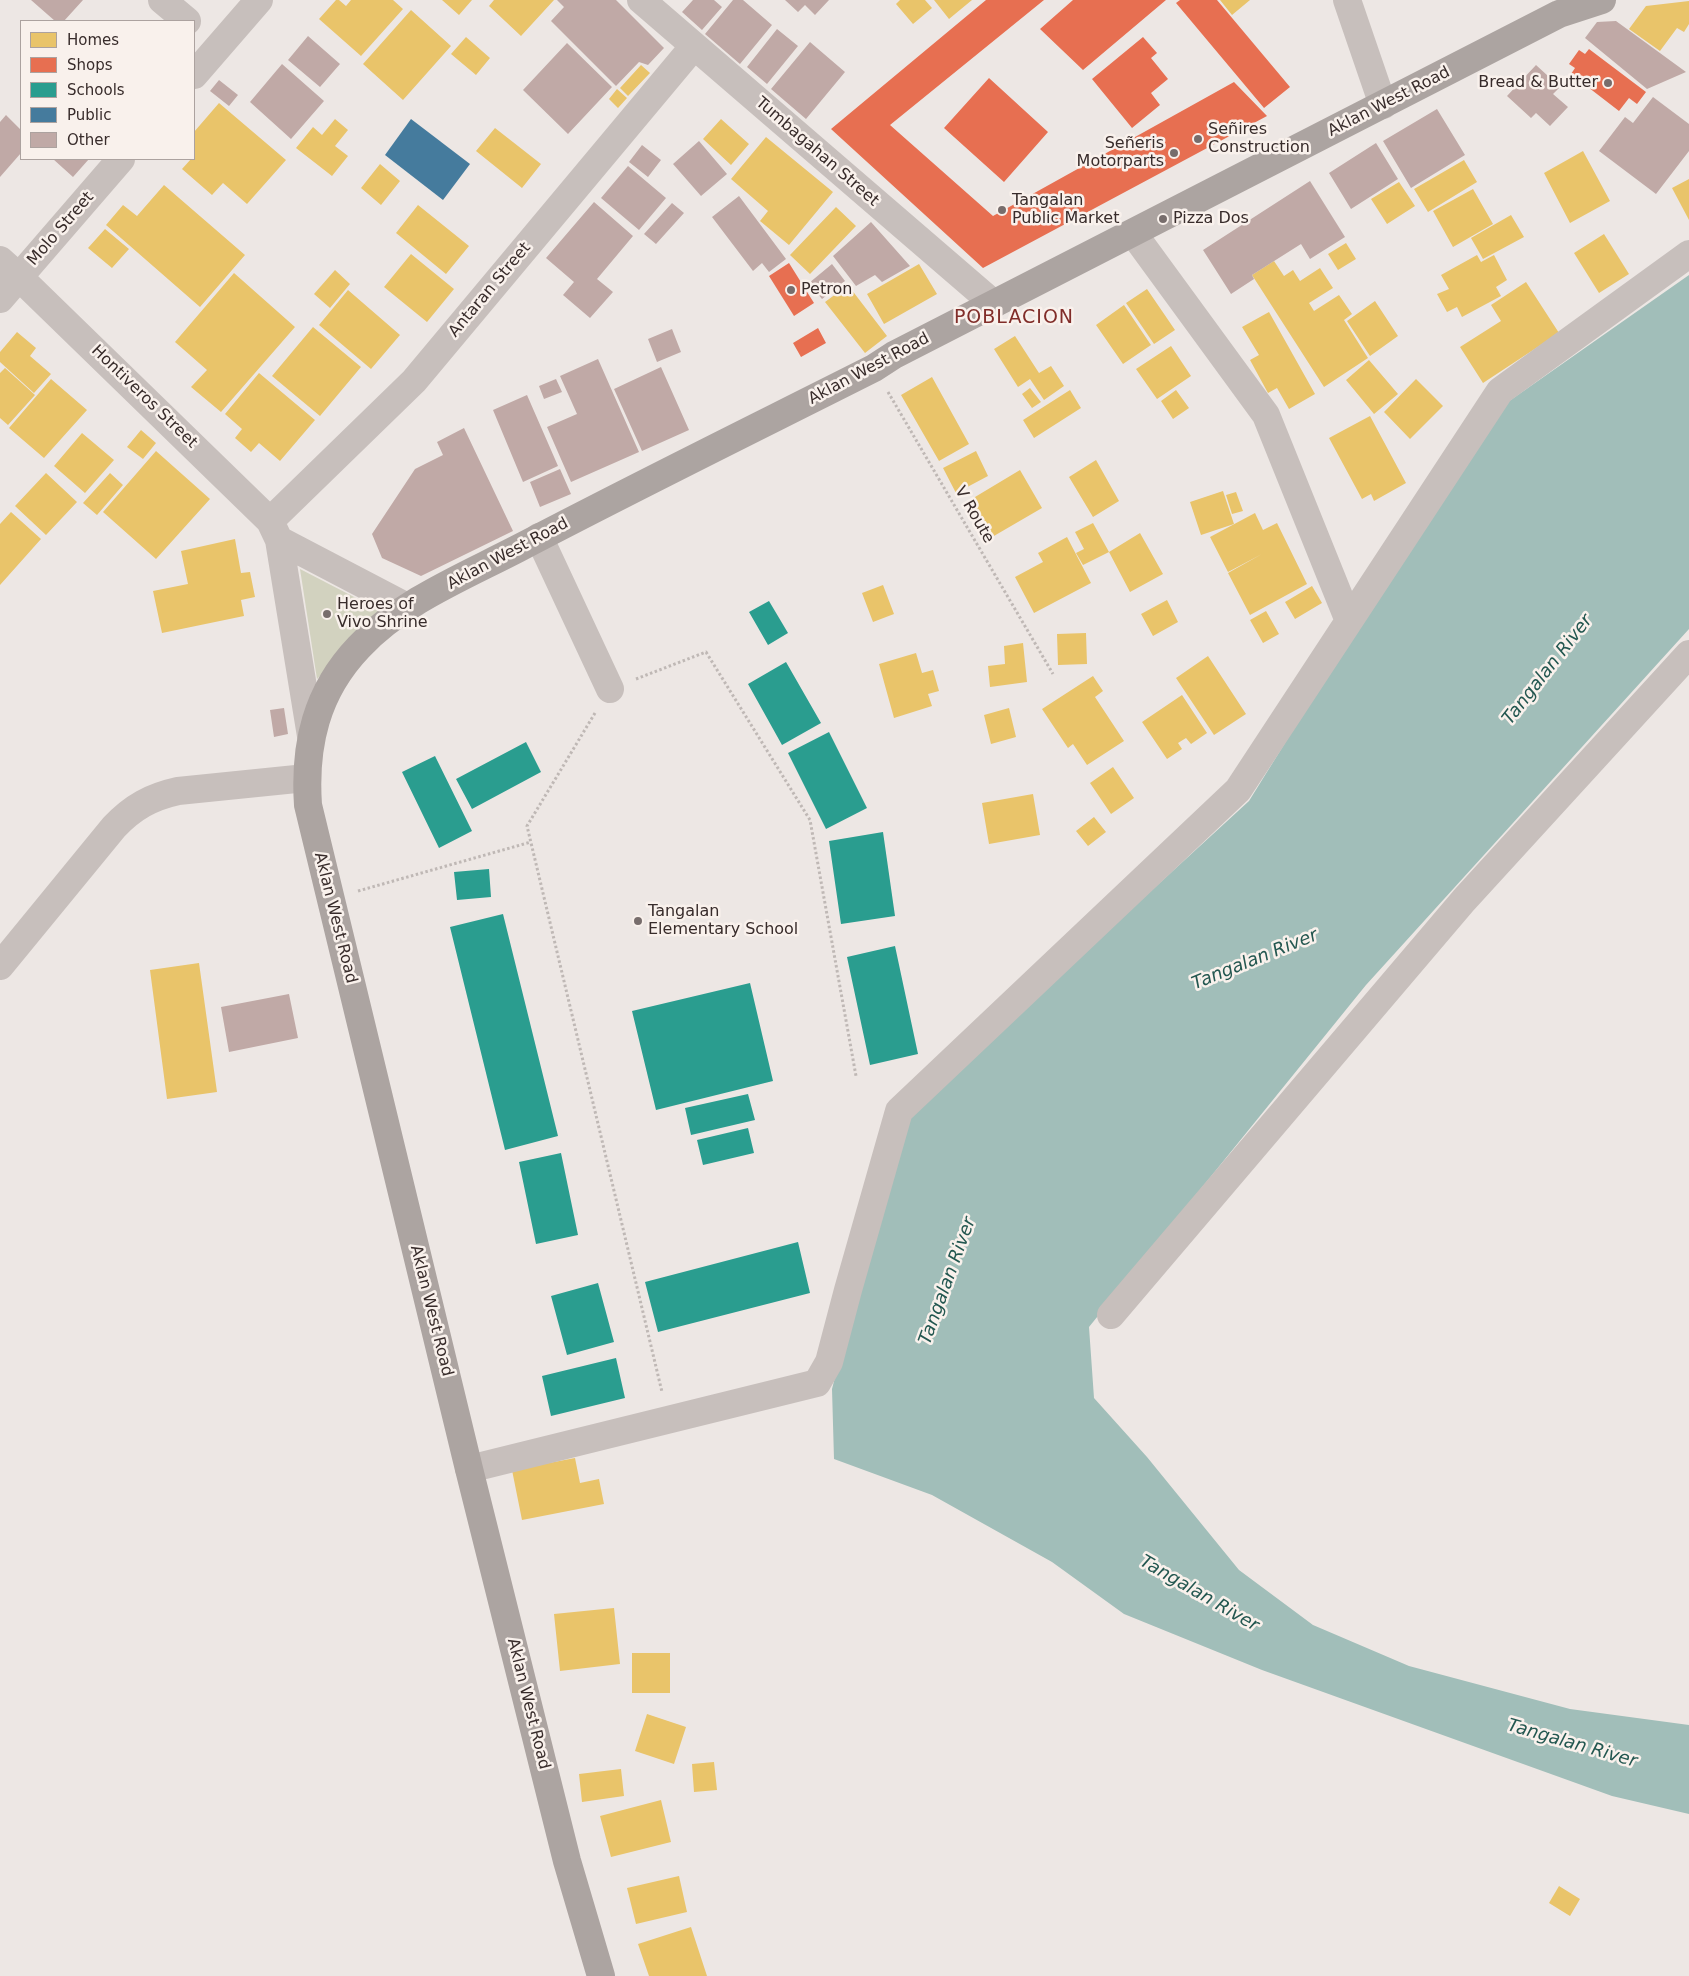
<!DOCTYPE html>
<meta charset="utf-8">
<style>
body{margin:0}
#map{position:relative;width:1689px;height:1976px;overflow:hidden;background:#ede7e4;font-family:"DejaVu Sans",sans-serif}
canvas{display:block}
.legend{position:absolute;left:20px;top:20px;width:175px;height:140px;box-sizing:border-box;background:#f9f1ec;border:1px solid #aca29f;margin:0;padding:6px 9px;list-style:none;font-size:15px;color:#382c2b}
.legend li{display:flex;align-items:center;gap:10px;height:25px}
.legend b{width:25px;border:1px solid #aca29f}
</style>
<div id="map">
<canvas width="1689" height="1976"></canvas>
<ul class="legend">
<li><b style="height:14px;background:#e9c46a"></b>Homes</li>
<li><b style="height:14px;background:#e76f51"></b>Shops</li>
<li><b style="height:14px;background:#2a9d8f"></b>Schools</li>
<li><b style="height:14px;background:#457b9d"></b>Public</li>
<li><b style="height:14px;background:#c0a9a6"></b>Other</li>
</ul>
</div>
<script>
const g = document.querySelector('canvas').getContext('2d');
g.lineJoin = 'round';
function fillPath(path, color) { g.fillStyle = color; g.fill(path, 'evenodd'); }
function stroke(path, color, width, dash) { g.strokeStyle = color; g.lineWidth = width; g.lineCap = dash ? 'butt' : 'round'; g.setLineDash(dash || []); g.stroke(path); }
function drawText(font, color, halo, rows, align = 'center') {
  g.font = font + ' "DejaVu Sans",sans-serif'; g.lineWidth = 5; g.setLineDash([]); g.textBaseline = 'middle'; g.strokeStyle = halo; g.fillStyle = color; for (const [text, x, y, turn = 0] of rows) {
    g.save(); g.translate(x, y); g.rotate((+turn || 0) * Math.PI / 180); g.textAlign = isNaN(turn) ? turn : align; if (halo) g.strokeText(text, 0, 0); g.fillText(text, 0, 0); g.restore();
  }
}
const green = new Path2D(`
 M300 569 383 612 317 679Z`);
const water = new Path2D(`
 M1689 275V629L1366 985 1089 1327 1094 1398 1147 1457 1239 1570 1313 1625 1409 1666 1570 1709 1689 1725V1814L1612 1796 1262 1670 1124 1614 1052 1562 932 1495 834 1459 832 1389 888 1169 914 1111 982 1046 1249 801 1435 501 1505 404Z`);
const homes = new Path2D(`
 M336 0H339L346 6 351 0H393L403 9 361 56 319 19Z
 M442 0H472L459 15Z
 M494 0H554L521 36 489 6Z
 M900 0H925L932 8 913 24 896 4Z
 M934 0H972L949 19Z
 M1220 0H1250L1232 15Z
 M1689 1V24L1684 32 1677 28 1660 51 1629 29 1646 6Z
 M411 10 451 46 403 100 363 64Z
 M466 37 490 58 476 75 451 54Z
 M641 65 650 73 628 96 620 88Z
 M617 89 627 98 618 108 609 99Z
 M219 103 286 160 247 204 223 183 212 195 182 169 191 159H194V132Z
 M335 119 348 130 335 146 348 156 332 176 296 148 313 127 322 135Z
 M721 119 749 144 731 165 703 139Z
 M495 128 541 164 522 188 476 151Z
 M766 137 833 192 789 245 760 221 768 211 731 179Z
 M1583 151 1610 201 1570 223 1544 173Z
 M1464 160 1477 182 1428 212 1414 189Z
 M380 164 400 181 381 205 361 188Z
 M1689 179V220L1672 188Z
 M1399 182 1415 206 1387 224 1371 199Z
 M164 185 245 255 200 307 106 225 123 205 137 216Z
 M1473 189 1493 224 1453 247 1433 211Z
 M418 205 469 246 446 274 396 233Z
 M836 207 856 226 810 274 790 255Z
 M1511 215 1524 237 1483 259 1471 238Z
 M105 229 129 249 112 268 88 248Z
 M1604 234 1629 274 1599 293 1574 253Z
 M1346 243 1356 259 1338 270 1328 254Z
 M411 254 454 289 427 322 384 287Z
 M1477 255 1481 262 1494 255 1507 280 1496 287 1501 296 1462 317 1457 307 1447 312 1437 294 1449 289 1441 275Z
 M1274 261 1284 276 1293 270 1300 281 1320 268 1333 288 1309 303 1314 311 1339 295 1352 314 1344 320 1368 358 1324 387 1252 275Z
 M919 264 937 294 884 324 867 294Z
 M335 270 350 284 330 308 314 294Z
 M234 273 295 327 221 412 191 387 207 370 175 342Z
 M1526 282 1559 333 1483 383 1460 347 1501 321 1491 305Z
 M848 285 887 336 865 353 825 302Z
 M1147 289 1175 330 1154 344 1126 303Z
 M348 290 400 335 371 369 319 325Z
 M1375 301 1398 336 1370 356 1347 321Z
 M1124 305 1151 345 1123 364 1096 325Z
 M1269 312 1315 394 1289 409 1277 388 1268 393 1250 360 1259 355 1242 327Z
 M313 327 361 367 320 416 272 376Z
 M17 332 36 348 30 356 51 374 34 393 0 362V352Z
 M1015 336 1039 373 1051 366 1064 386 1044 400 1030 379 1018 387 994 349Z
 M1171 346 1191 376 1157 399 1136 369Z
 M1369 360 1398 394 1374 414 1346 380Z
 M5 368 35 395 8 425 0 418V373Z
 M259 373 315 420 280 461 259 443 251 452 235 438 242 429 225 414Z
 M932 377 969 444 939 461 901 395Z
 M51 379 87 410 44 458 9 428Z
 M1416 379 1443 406 1410 439 1384 412Z
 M1030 388 1041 402 1032 408 1022 394Z
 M1070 390 1081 408 1034 438 1023 420Z
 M1176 390 1189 408 1173 419 1161 401Z
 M1370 416 1406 483 1374 501 1371 494 1362 499 1329 438Z
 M141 430 156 443 143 459 127 447Z
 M82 433 114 460 85 493 54 466Z
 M156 451 210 499 156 559 103 512Z
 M976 451 988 476 956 493 943 468Z
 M1096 460 1119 501 1093 517 1069 477Z
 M1020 470 1042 508 987 540 965 503Z
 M46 473 77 502 46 535 15 506Z
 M110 473 123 485 97 515 83 503Z
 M1223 491 1234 524 1201 535 1190 502Z
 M1236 492 1243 511 1232 514 1226 495Z
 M11 512 41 539 0 585V524Z
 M1255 513 1263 530 1277 523 1307 584 1250 615 1228 573 1262 554 1228 572 1210 537Z
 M1093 523 1109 552 1083 565 1076 553 1084 549 1075 532Z
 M1140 533 1163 574 1130 592 1109 552Z
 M1067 537 1091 583 1034 613 1015 577 1043 562 1038 553Z
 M235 539 241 573 250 572 255 597 241 600 244 616 162 633 153 591 188 584 181 551Z
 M883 585 894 614 873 622 862 593Z
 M1312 586 1322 603 1295 619 1285 602Z
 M1167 600 1178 622 1153 636 1141 614Z
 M1266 611 1279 634 1263 643 1250 620Z
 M1086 633 1087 664 1058 665 1057 634Z
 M1023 643 1027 682 990 687 988 666 1005 664 1004 646Z
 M916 653 922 673 933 670 939 691 928 694 932 706 894 718 879 664Z
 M1208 656 1246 714 1214 735 1176 678Z
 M1093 676 1103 691 1095 697 1124 741 1087 765 1073 744 1068 748 1042 709Z
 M1182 695 1207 733 1191 744 1186 738 1178 743 1182 749 1167 759 1142 722Z
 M1009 708 1016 737 991 744 984 715Z
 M1113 767 1134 798 1111 814 1090 783Z
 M1033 794 1040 835 989 844 982 803Z
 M1094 817 1106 832 1088 846 1076 831Z
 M199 963 217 1092 167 1099 150 970Z
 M575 1458 580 1483 599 1479 604 1504 522 1520 512 1470Z
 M614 1608 620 1664 560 1671 554 1614Z
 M632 1653H670V1693H632Z
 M647 1714 686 1727 674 1764 635 1751Z
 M714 1762 717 1790 694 1792 692 1764Z
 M621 1769 624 1796 582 1802 579 1774Z
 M661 1800 671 1842 611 1857 600 1816Z
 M679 1876 687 1912 636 1924 627 1888Z
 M1559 1886 1580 1899 1570 1916 1549 1903Z
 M691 1927 707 1976H649L638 1944Z`);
const shops = new Path2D(`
 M986 0H1044L890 125 993 216 1234 82 1267 116 983 268 831 129Z
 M1073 0H1166L1083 70 1040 29Z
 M1180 0H1217L1290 87 1264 108 1176 3Z
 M1143 37 1157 53 1151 58 1168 79 1151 93 1160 105 1132 128 1092 79Z
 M1589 49 1646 92 1637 104 1629 98 1619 111 1571 74 1575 68 1569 64 1579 50 1585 54Z
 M989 78 1048 132 1004 182 944 128Z
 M789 263 814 303 794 316 769 276Z
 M818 328 826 343 801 357 793 343Z`);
const schools = new Path2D(`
 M769 601 788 633 768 645 749 612Z
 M786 662 821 723 782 745 748 684Z
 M829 732 867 808 826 829 788 753Z
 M526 742 541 772 472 809 456 779Z
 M435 756 472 831 439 848 402 772Z
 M883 832 895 916 841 924 829 841Z
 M489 869 491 897 457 900 454 872Z
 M503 914 558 1136 505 1150 450 927Z
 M895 946 918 1054 870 1065 847 957Z
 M750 983 773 1081 656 1110 632 1011Z
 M748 1094 755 1120 691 1135 685 1108Z
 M748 1128 754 1153 703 1165 697 1140Z
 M561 1153 578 1235 536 1244 519 1162Z
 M798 1242 810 1293 658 1332 645 1282Z
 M598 1283 614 1342 567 1355 551 1296Z
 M616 1358 625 1398 551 1416 542 1376Z`);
const public = new Path2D(`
 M411 119 470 164 443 200 385 155Z`);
const building = new Path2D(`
 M31 0H83L64 21H55Z
 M557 0H616L664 48 648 65 639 62 616 86 551 21 564 7Z
 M693 0H714L722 7 702 30 682 12Z
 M733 0H743L772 25 740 64 705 34Z
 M785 0H829L815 15 805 5 798 12Z
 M1616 21 1686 72 1647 89 1585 38 1597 22Z
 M777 29 798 46 767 84 747 67Z
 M308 36 340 64 320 87 288 60Z
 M810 42 845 72 806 119 771 89Z
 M567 43 612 87 568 134 523 90Z
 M282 64 324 101 291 139 250 102Z
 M1536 65 1560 87 1553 94 1568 107 1550 126 1536 113 1531 118 1507 96Z
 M219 80 238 95 229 106 210 91Z
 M1653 97 1689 124V151L1656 194 1599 151 1625 117 1633 123Z
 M1437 109 1465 155 1411 188 1383 141Z
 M6 115 21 130V153L0 177V122Z
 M699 141 727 174 701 196 673 164Z
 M1376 143 1398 179 1351 209 1329 173Z
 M642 145 661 160 648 177 629 162Z
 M53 159H89L73 177Z
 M628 166 666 198 639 230 601 198Z
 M1310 181 1345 237 1310 259 1301 244 1252 275 1254 279 1231 294 1203 250Z
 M739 196 786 259 769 272 762 263 753 271 712 217Z
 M594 202 633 236 597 279 613 292 590 318 563 295 574 282 546 258Z
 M672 203 684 213 656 244 644 234Z
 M871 222 910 266 882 282 875 275 856 286 833 256Z
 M832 264 845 281 822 299 809 283Z
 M672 329 681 352 657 362 648 339Z
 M598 359 639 452 571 482 547 427 577 414 560 376Z
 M661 367 689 430 642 451 614 389Z
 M556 379 562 392 544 399 539 386Z
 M527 395 558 466 523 482 493 410Z
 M464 428 513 531 421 576 382 558 372 534 415 469 443 455 437 442Z
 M560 469 571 494 540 507 530 482Z
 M284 708 288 734 274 737 270 710Z
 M289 994 298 1038 229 1052 221 1007Z`);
const path = new Path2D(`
 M888 392 1053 674
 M636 679 706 652 810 820 856 1076
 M595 713 527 826 662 1392
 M358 891 531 842`);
const minor = new Path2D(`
 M162 0 187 21
 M641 0 994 304
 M1347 0 1383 105
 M194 75 259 0
 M1133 233 1266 415 1349 621
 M0 260 19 277 270 521 279 540 311 736
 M0 299 121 159
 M270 521 414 381 694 46
 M539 537 610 689
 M279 540 407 607
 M0 966 114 827C133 807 151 797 178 791L306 778
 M1111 1315 1464 900 1689 654
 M469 1469 817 1383 829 1362 848 1290 899 1111 1238 790 1500 391 1689 254`);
const major = new Path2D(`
 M601 1976 567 1861 469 1469 308 805C304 745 316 692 359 647 401 602 463 577 517 549 635 487 755 428 874 368L894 355 1559 14 1602 0`);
const markers = [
 [1608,83,5,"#776d6c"],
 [1198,139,5,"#776d6c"],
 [1174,153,5,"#776d6c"],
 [1002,210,5,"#776d6c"],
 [1163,219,5,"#776d6c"],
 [791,290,5,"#776d6c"],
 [327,614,5,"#776d6c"],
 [638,921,5,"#776d6c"]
];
const poiNames = [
 ["Bread & Butter",1598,83,"right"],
 ["Señires",1208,130],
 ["Construction",1208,148],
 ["Señeris",1164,144,"right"],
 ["Motorparts",1164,162,"right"],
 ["Tangalan",1012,201],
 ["Public Market",1012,219],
 ["Pizza Dos",1173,219],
 ["Petron",801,290],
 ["Heroes of",337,605],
 ["Vivo Shrine",337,623],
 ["Tangalan",648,912],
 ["Elementary School",648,930]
];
const streetNames = [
 ["Aklan West Road",1389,102,-27],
 ["Tumbagahan Street",817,152,41],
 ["Molo Street",61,229,-49],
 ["Antaran Street",490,290,-50],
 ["Aklan West Road",869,369,-28],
 ["Hontiveros Street",144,397,44],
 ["V Route",974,515,60],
 ["Aklan West Road",508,554,-28],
 ["Aklan West Road",335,918,76],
 ["Aklan West Road",431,1311,76],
 ["Aklan West Road",528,1704,76]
];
const waterNames = [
 ["Tangalan River",1548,670,-52],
 ["Tangalan River",1255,960,-22],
 ["Tangalan River",948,1281,-70],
 ["Tangalan River",1199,1594,30],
 ["Tangalan River",1572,1744,16]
];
const quarterNames = [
 ["POBLACION",1014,318]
];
fillPath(green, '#d2d2bf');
fillPath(water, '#a1beb9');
fillPath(homes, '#e9c46a');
fillPath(shops, '#e76f51');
fillPath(schools, '#2a9d8f');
fillPath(public, '#457b9d');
fillPath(building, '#c0a9a6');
stroke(path, '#bfb8b5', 3, [2.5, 2.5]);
stroke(minor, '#c7bfbc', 28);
stroke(major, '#aca4a1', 28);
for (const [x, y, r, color] of markers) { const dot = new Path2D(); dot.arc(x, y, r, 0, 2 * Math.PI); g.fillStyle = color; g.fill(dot); stroke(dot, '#f9f1ec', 2); }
drawText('16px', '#382c2b', '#f9f1ec', poiNames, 'left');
drawText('16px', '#382c2b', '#f9f1ec', streetNames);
drawText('italic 18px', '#235750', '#f9f1ec', waterNames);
g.letterSpacing = '1px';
drawText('19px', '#812d29', '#f9f1ec', quarterNames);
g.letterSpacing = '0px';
</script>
